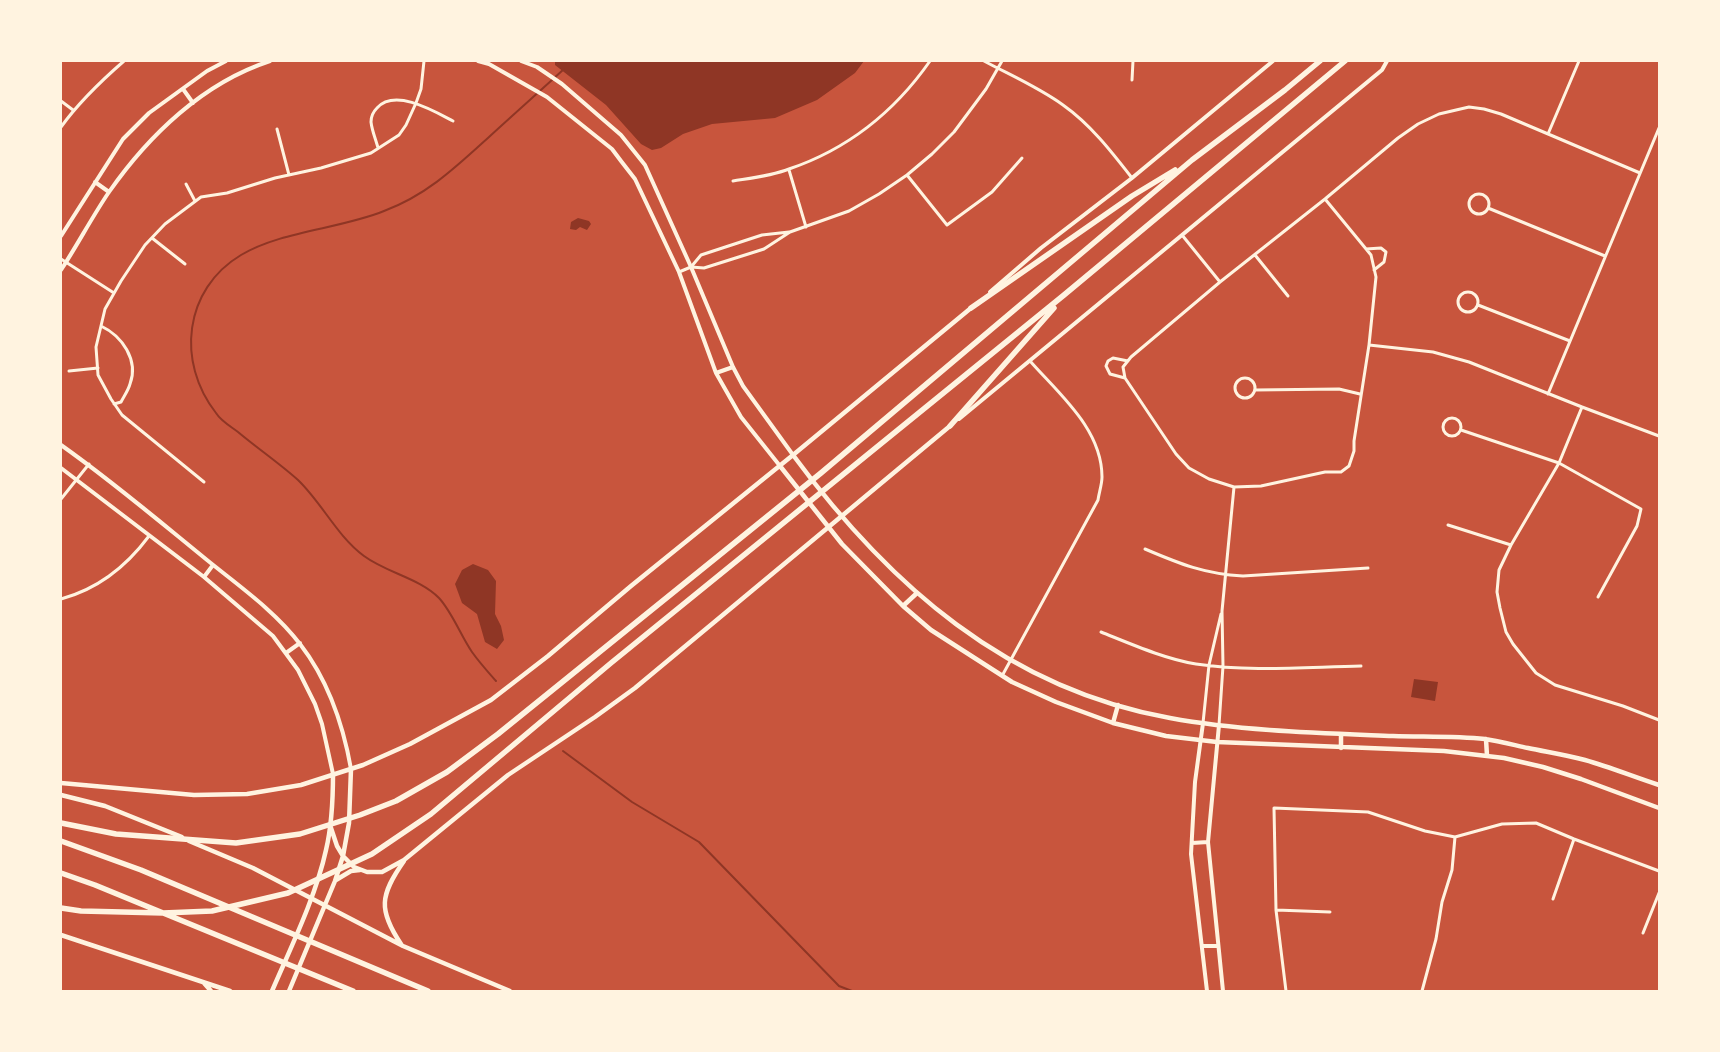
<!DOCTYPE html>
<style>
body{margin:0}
#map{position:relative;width:1720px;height:1052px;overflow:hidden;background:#c8553d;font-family:"Sofia Sans Condensed",sans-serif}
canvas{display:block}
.frame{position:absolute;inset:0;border:62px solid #fff3e0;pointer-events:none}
</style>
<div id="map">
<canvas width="1720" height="1052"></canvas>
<div class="frame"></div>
</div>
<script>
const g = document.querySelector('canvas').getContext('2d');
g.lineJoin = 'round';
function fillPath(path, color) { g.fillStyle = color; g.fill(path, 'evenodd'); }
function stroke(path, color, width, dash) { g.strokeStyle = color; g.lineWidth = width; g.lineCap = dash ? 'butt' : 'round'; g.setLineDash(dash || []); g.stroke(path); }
const water = new Path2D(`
 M555 61H864L855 73 817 100 775 118 712 124 683 134 661 148 652 150 641 144 606 105 555 65Z
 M578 218 589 221 591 224 587 230 580 227 576 230 570 229 571 222Z
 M473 564 488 570 496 581 495 614 501 626 504 640 497 649 485 642 477 614 462 603 455 584 462 570Z
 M1414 679 1438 682 1435 701 1411 697Z`);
const stream = new Path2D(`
 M496 681C488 672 479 662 472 652 461 636 452 612 439 598 419 578 387 573 364 556 337 536 322 503 298 480 279 463 257 448 238 432 230 426 221 421 216 413 176 362 184 289 241 255 281 231 340 229 384 211 427 195 456 167 489 137 514 114 539 92 564 69
 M563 751 632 802 699 842 839 986 852 991`);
const minor = new Path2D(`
 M984 61C1010 75 1038 87 1063 105 1090 124 1111 151 1132 178
 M1132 80 1133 61
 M61 101 73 110
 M61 127C79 102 101 81 124 61
 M277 129 289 175
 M1548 134 1579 61
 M378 148C376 140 372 131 371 122 371 116 373 112 377 108 395 88 434 111 453 121
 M789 170 806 227
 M907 175 947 225 992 192 1022 158
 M733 181C752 178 771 176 789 169 848 149 895 111 930 61
 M186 184 195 201
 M1469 204a10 10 0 1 1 20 0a10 10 0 1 1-20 0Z
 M1325 199 1371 255 1376 277 1369 345 1354 441V451L1349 466 1341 472H1325L1261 486 1234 487 1209 479 1189 468 1176 454 1125 378 1123 367 1131 357 1220 282 1325 199 1398 138 1418 124 1439 114 1469 107 1484 109 1501 114 1640 173
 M1488 208 1605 256
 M1182 235 1220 282
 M152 238 185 264
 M1366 249 1381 248 1386 252 1384 262 1374 270
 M1255 255 1288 296
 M61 259 114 293
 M691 267 701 255 762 235 789 232
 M679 272 691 267 704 268 764 249 790 232 849 211 879 194 907 175 932 154 954 132 986 89 1002 61
 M1458 302a10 10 0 1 1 20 0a10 10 0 1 1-20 0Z
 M1478 305 1570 341
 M101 326C122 336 139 360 130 384 128 391 124 396 121 402L114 404
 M1369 345 1433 352 1469 362 1582 407 1659 436
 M69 371 98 368
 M1235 388a10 10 0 1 1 20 0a10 10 0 1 1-20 0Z
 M1125 378 1110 374 1106 366 1108 361 1113 358 1128 361
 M1255 390 1339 389 1360 394
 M1548 394 1659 128
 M1582 407 1559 463 1511 545 1499 570 1497 592 1500 608 1506 632 1513 644 1536 673 1555 685 1623 706 1659 720
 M1443 427a9 9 0 1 1 18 0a9 9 0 1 1-18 0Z
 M1461 430 1559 463 1641 509 1637 526 1598 597
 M204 482 122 415 111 399 98 375 96 347 105 309 121 281 145 245 165 224 201 197 227 193 275 178 321 168 371 153 399 135 406 125 416 103 421 89 424 61
 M61 499 89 464
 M1448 525 1511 545
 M1145 549C1180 564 1205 574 1243 576L1368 568
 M61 599C98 589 126 567 149 536
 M1101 632C1131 644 1165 659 1196 664 1250 672 1306 667 1361 666
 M1002 676 1098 500C1099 493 1102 484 1102 477 1102 429 1059 394 1030 361
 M1203 723 1209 665 1221 614
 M1219 725 1223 666 1222 611 1234 487
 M1553 899 1574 839
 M1276 910 1330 912
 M1643 933 1659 893
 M1286 991 1276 910 1274 808 1368 812 1425 831 1455 837 1502 824 1536 823 1574 839 1659 871
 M1422 991 1436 939 1442 902 1452 870 1455 837`);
const tertiary = new Path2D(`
 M478 61 489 64 547 97 612 149 621 161 635 179 679 272 716 373 741 417 780 466
 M521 61 537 67 562 84 621 135 645 165 691 267 733 367 743 386 793 455
 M183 89 193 103
 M95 182 109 192
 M61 236 123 139 149 113 207 71 226 61
 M61 270C78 244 92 217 109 192 149 135 203 83 270 61
 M990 292 1041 248 1132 178 1273 61
 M716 373 733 367
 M959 419 1382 70 1387 61
 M61 445C112 481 159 521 207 560 239 586 275 611 300 644 328 680 343 724 351 769
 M61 468 204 577 273 636 298 670 315 704 322 724 333 774
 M204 577 213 565
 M286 653 300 643
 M1203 723 1195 782 1191 854 1207 991
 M1219 725 1208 842 1223 991
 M1192 843 1208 842
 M1202 946H1218`);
const secondary = new Path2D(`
 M793 455C889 585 1007 689 1170 718 1241 731 1320 733 1393 736 1423 737 1455 736 1485 739 1499 741 1514 745 1528 748 1547 752 1566 755 1585 760 1610 767 1634 777 1659 785
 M780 466 842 544 903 606 931 630 1012 682 1056 702 1113 723 1166 736 1217 742 1444 751 1504 758 1543 767 1581 779 1659 808
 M903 606 917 593
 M1113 723 1118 705
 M1486 739 1487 756
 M1341 748V734
 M61 783 194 795 247 794 301 785 363 765 410 744 491 700 548 656 631 586 793 455 971 308
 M61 795 105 806 182 837
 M330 825 337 846 343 856 354 867 367 872H382L404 860 508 775 595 717 635 688 950 426
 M189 841 253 868 403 946 510 991
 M336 880 351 871 360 870
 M61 935 230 991
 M401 944C378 910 380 895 404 861
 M204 983 211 991
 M272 991C291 947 316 896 326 850 332 825 333 799 333 774
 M289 991 335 881 343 856 349 823 351 769`);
const motorway = new Path2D(`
 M971 308 1132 196 1175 170
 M950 426 1054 308
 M61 823 116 834 236 843 300 834 360 815 396 801 447 772 498 734 821 473 1192 160 1285 90 1320 61
 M61 841 141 870 428 991
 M61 873 95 885 353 991
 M61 908 81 911 163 913 212 911 288 893 372 854 431 814 611 663 1064 295 1345 61`);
fillPath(water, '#8f3625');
stroke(stream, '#8f3625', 2);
stroke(minor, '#fff3e0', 3);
stroke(tertiary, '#fff3e0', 4);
stroke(secondary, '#fff3e0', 4.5);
stroke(motorway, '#fff3e0', 5.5);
</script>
